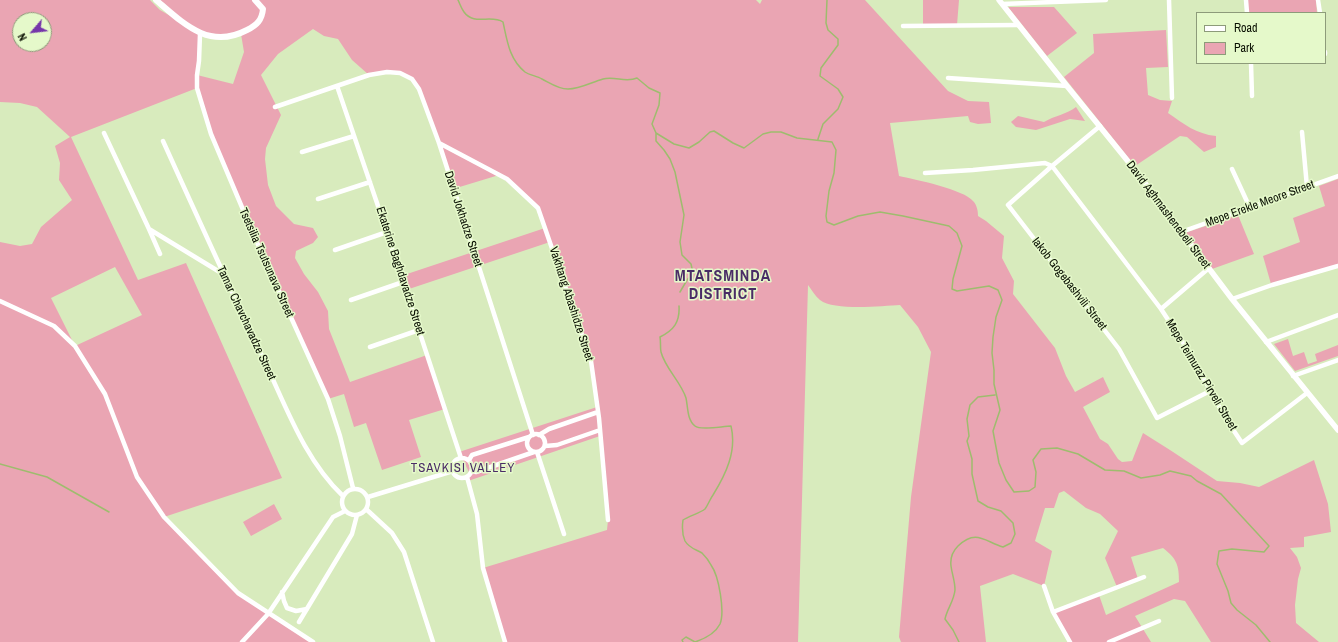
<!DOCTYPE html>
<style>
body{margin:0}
#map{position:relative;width:1338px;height:642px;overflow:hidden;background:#d8ebbd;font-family:"Archivo Narrow",sans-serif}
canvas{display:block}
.legend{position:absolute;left:1196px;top:12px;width:130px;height:52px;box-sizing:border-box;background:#e5f9ca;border:1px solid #8d9b7a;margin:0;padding:5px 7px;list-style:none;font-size:12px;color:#080e01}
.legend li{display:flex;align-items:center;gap:8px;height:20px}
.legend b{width:20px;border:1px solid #8d9b7a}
.north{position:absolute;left:12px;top:12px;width:40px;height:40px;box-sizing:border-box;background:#e5f9ca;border:1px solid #8d9b7a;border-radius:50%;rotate:242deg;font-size:11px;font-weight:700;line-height:16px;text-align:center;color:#080e01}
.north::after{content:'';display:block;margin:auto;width:14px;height:18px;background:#7636aa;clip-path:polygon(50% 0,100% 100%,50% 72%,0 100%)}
</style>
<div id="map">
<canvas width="1338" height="642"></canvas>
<ul class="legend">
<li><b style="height:5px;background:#fff"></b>Road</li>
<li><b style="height:11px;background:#eaa5b3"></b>Park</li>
</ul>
<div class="north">N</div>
</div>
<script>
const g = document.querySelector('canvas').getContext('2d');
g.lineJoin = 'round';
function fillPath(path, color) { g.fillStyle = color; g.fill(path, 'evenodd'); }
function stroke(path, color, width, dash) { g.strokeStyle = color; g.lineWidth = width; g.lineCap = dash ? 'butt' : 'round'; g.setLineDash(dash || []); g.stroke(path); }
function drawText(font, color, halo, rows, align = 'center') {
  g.font = font + ' "Archivo Narrow",sans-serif'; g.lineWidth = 3; g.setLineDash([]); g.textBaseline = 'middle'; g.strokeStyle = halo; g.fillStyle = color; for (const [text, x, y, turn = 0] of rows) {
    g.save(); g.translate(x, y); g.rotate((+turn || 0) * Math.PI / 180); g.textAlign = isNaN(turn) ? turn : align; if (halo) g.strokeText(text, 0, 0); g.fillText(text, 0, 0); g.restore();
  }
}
const green = new Path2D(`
 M0 0H150L160 10 186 25 156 0H756L760 4 762 0H865L948 91 968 101 989 102 991 123 978 124 970 122 968 116 890 123 899 176C914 179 965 190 973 201 977 205 978 211 978 216L986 221 1004 236 1002 258 1014 281 1013 294 1055 348 1066 376 1075 392 1103 377 1110 392 1083 407 1100 439 1108 444 1118 459 1122 462 1132 461 1143 433 1170 450 1217 481 1240 483 1259 487 1314 460 1328 504 1331 532 1304 537V547L1290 548 1297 557 1301 568 1298 579 1295 605 1296 623 1319 642H1211L1185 601 1174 599 1135 616 1151 642H1070L1053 612 1099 595 1106 615 1179 582C1179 565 1177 559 1163 548L1131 557 1138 579 1117 587 1105 558 1118 531 1100 514 1086 508 1064 491 1059 493 1054 508H1045L1035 541 1052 551 1044 586 1013 574 980 586 986 642H901L899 637 911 497 931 352 918 327 900 305C882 306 834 311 820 300 815 296 812 290 808 285L798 642H505L483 568 607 530 608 520 600 436 468 481 470 474 459 452 597 407 591 361 550 242 406 290 401 276 545 228 538 208 499 175 453 189 419 89 412 79 400 73 369 75 352 60 338 39 324 36 313 29 278 54 261 75 281 115 266 148 265 159 268 185 276 206 294 224 313 228 318 237 313 243 296 251 295 258 304 274 318 292 328 311 329 329 350 382 427 355 445 409 409 420 421 457 382 470 366 423 354 427 344 394 328 399 224 168 197 88 71 137 138 280 186 263 282 478 164 517 238 593 313 642H0V242L20 246 32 244 41 227 72 200 59 180 60 163 55 146 70 137 37 107 20 103 0 102ZM20 20H44V44H20ZM200 34 216 37 241 34 244 52 233 84 197 75ZM115 267 142 315 75 346 51 298Z
 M923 0H959L957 25 923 26Z
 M1248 0H1316L1317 13H1248Z
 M1008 7H1054L1077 33 1047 56Z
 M1166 30 1168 67 1146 68 1148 95 1160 100 1172 101 1168 113C1184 124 1196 134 1216 136V147L1204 152 1187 137 1180 136 1135 166 1064 77 1094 53 1093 34Z
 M1076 107 1085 121 1070 119 1036 130 1016 127 1011 122 1018 116 1044 122C1054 116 1067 114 1076 107Z
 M1338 179V265L1271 284 1263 256 1300 242 1293 218 1325 206 1319 186Z
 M1238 215 1254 254 1212 269 1185 233Z
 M1288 339 1293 356 1304 352 1308 364 1317 361 1315 354 1338 345V356L1295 371 1274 344Z
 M274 504 282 519 251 536 243 522Z`);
const stream = new Path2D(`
 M458 0C460 4 461 8 464 12 474 26 491 14 503 22 507 40 509 59 525 72 529 75 537 76 542 79 550 83 558 89 568 89 580 89 592 82 603 79 615 76 626 83 637 78L649 88 660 93 659 105 652 124 656 133 674 144 689 148 699 142 710 132 714 131 733 143 744 148 763 134 771 132H781L797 138 832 142 836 150 834 173 829 191 826 216 827 222 834 225 858 216 880 212 903 216 949 226 957 233 962 246 953 279 952 289 957 291 989 286 998 290 1002 300 996 317 993 337 992 353 994 370V384L1000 410 993 431 999 463 1006 480 1014 492 1029 491 1035 487 1036 472 1033 460 1041 449 1057 448 1078 454 1105 470 1124 471 1141 478 1160 475 1170 471 1191 476 1197 481 1221 494 1269 546 1264 552 1232 549 1219 551 1217 564 1228 591 1231 603 1237 610 1256 625 1270 642
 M656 133V141L664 150 670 159 675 172 684 215 680 242 682 255 691 264 693 273 687 280 680 292
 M818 139 823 124 838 109 843 97 838 89 820 76 821 68 838 45V39L828 30 826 23 827 0
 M679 306C680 322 674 330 660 337 661 342 660 348 661 352 665 368 681 382 686 398 688 407 687 420 695 426 701 431 723 426 731 426 737 451 726 474 713 495 710 499 708 505 705 509 700 513 689 516 683 520 682 527 682 534 685 541 689 548 695 549 702 553 705 556 709 561 711 565 719 576 725 612 720 624 715 634 704 639 695 642L686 637 682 640 683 642
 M0 464 47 477 109 512
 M959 642 953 630 945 619C947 609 954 601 955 590 955 581 952 574 951 566 950 558 953 551 958 546 976 529 984 541 1003 547L1011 543 1015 534 1013 523 1001 511 988 507 978 501 972 474V459L967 441 969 436 967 419 970 405 978 397 995 395`);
const minor = new Path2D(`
 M1169 0 1172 98
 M1246 0 1247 13
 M1318 0 1320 13
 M1002 4 1106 0
 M903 26 1018 25
 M200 34 199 61 197 75V88L211 134 255 238 328 399 340 436 353 488
 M1325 52V54
 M1251 63 1252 96
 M948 78 1067 86
 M337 86 377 203 461 458
 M275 107 369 75 387 72 400 73 412 79 419 89 439 143 533 435
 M1100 126 1052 166 1008 205 1119 349 1157 418 1210 391
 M1302 132 1307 187
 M104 133 149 229 223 274
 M163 141C196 214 229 286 263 358 286 406 304 459 343 496
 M439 143 507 179 538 208 591 361 599 418 608 520
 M302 152 354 136
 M1232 169 1250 208
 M925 173 973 170 1045 163 1052 166 1161 309 1188 350 1226 419 1242 443 1307 393
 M318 199 370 182
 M149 229 160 254
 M1181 232 1338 176
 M335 250 387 232
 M1232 299 1272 285 1338 266
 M351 300 403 282
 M0 301 54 326 75 346 105 394 137 477 164 517 238 593 313 642
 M1161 309 1209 268
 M1266 342 1338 315
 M370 347 419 330
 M1293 376 1338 360
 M527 443a9 9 0 1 1 18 0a9 9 0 1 1-18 0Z
 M539 435 549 429 598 412
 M545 446 557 445 600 430
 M537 452 564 534
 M452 468a10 10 0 1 1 20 0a10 10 0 1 1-20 0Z
 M469 460 472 455 529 437
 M472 471 476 472 534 452
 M467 477 477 514 483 568 505 642
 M342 502a13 13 0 1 1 26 0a13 13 0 1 1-26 0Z
 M368 497 453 471
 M366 509 392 533 404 552 433 642
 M1044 586 1053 612 1070 642
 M282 592 284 601 287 608 296 611 307 609
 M1053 612 1144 577
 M299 622 352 534 357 515
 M242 642 268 614 333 517 345 511
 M1109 642 1159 621`);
const tertiary = new Path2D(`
 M999 0 1067 86 1135 170 1232 299 1338 430`);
const secondary = new Path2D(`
 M156 0C184 24 209 50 247 30 257 25 262 20 263 9L255 0`);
const streetNames = [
 ["Mepe Erekle Meore Street",1260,204,-20],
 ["David Aghmashenebeli Street",1168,215,53],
 ["David Jokhadze Street",463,219,72],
 ["Tsetsilia Tsutsunava Street",266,263,66],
 ["Ekaterine Baghdavadze Street",400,271,72],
 ["Iakob Gogebashvili Street",1069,284,52],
 ["Vakhtang Abashidze Street",571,304,72],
 ["Tamar Chavchavadze Street",246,323,65],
 ["Mepe Teimuraz Pirveli Street",1201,375,59]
];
const neighbourhoodNames = [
 ["TSAVKISI VALLEY",463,469]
];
const districtNames = [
 ["MTATSMINDA",723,277],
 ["DISTRICT",723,295]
];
fillPath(green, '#eaa5b3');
stroke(stream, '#9ebc6e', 1.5);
stroke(minor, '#fff', 4.5);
stroke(tertiary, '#fff', 5.5);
stroke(secondary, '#fff', 6);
drawText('12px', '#080e01', '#e5f9ca', streetNames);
g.letterSpacing = '1px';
drawText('13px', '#4a2c66', '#e5f9ca', neighbourhoodNames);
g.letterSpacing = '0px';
g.letterSpacing = '1px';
drawText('bold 16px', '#4a2c66', '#e5f9ca', districtNames);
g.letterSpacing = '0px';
</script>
